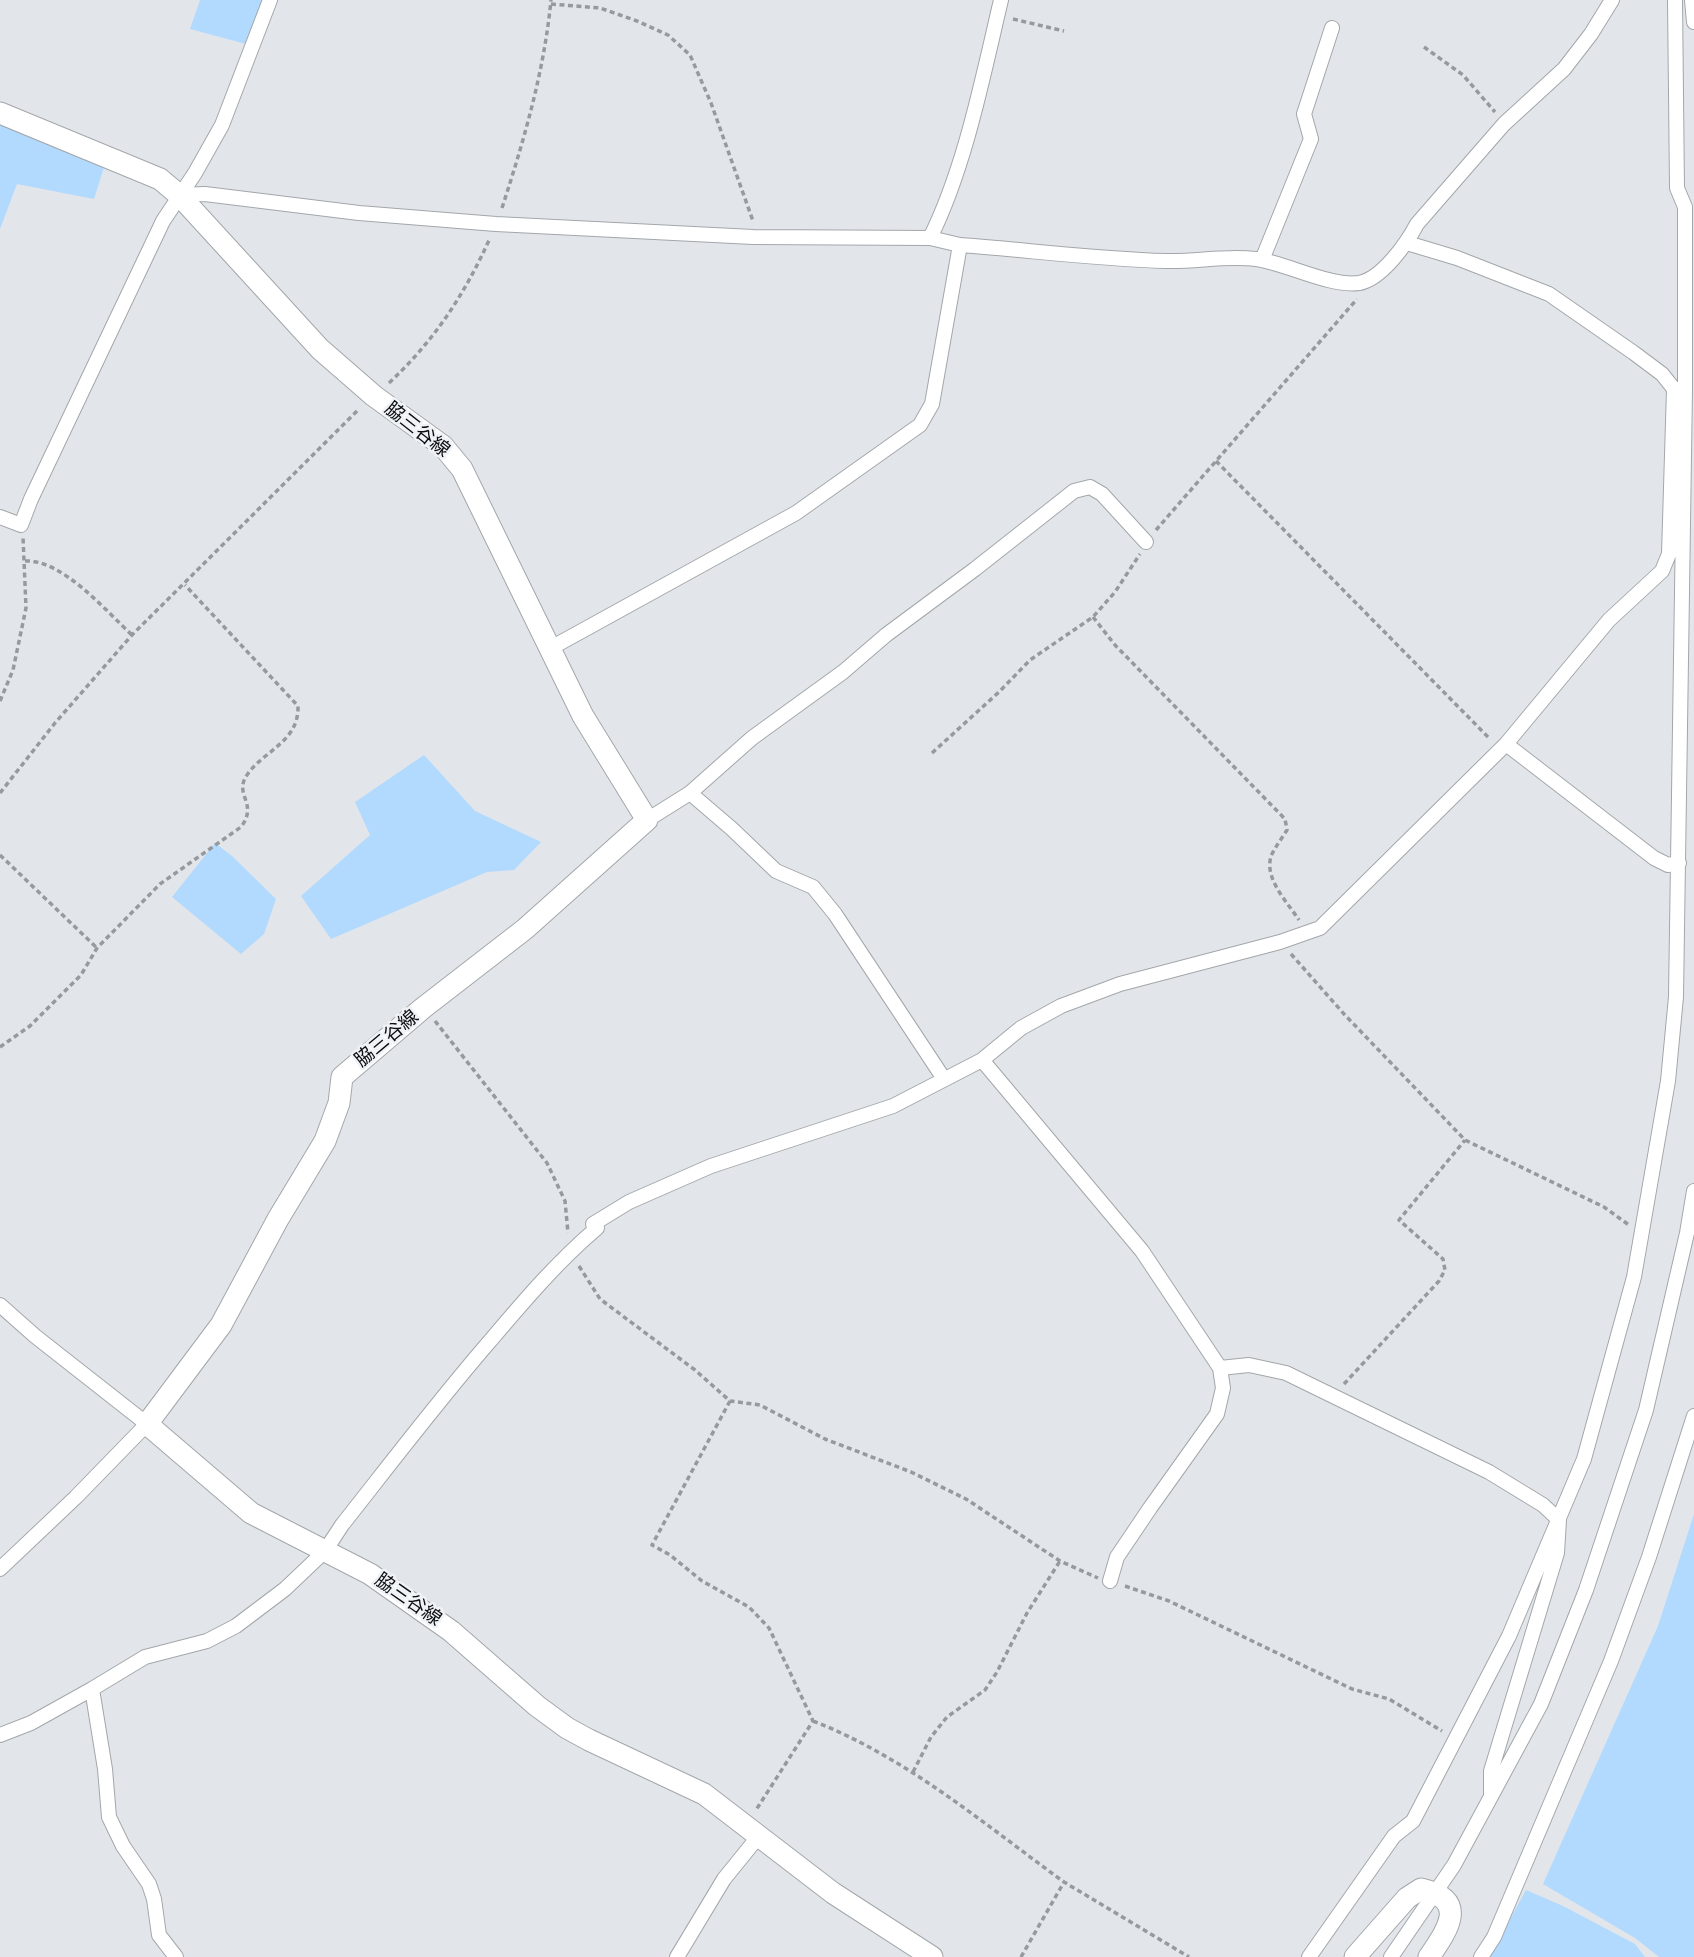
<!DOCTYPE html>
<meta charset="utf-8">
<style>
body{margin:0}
canvas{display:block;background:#e2e6ea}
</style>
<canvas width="1694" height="1957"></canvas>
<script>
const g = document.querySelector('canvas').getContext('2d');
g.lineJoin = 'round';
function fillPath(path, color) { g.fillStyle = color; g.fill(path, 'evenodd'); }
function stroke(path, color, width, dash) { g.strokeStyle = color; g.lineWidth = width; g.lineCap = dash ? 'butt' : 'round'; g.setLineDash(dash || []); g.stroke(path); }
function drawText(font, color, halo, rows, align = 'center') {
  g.font = font + ' "Fira Sans","Noto Sans JP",sans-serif'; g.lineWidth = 5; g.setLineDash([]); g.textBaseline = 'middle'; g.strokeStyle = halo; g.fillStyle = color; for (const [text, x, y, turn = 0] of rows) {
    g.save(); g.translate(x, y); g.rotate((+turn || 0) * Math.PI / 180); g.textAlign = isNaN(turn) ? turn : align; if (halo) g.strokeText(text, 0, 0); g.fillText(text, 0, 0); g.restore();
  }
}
const green = new Path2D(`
 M200 0H263L246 44 190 29Z
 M0 122 105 164 94 199 17 184 0 229Z
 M424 755 475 811 541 842 514 870 487 872 331 939 301 896 370 835 355 802Z
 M215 843 232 856 276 899 264 934 241 954 172 897Z
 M1694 1514V1957H1659L1635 1938 1543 1884 1658 1626Z
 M1526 1890 1563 1906 1635 1944 1645 1957H1489Z`);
const path = new Path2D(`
 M551 4 600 8 637 21 668 35 690 55 711 103 753 221
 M1013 19 1064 31
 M1424 47 1463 75 1495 112
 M502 208C524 140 544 72 551 0
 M389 383C434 341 465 294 490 238
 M1216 461 1490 739
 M1156 530 1357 299
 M25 561C62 559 106 611 132 635
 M1093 617 1115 645 1285 819 1287 830C1282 838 1276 846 1272 854 1262 877 1288 903 1299 920
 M0 701 13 670 26 608 23 537
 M932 753 999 692 1030 660 1093 617 1115 592 1140 554
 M0 793 55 723 132 635 359 409
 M0 855 97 948
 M1291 954 1344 1014 1465 1140 1604 1207 1629 1225
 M435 1021 547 1163 565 1201 568 1233
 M0 1047 30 1026 81 975 97 948 160 884 241 827C259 803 233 795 247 775 264 750 299 742 298 706L185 585
 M579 1266 600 1299 695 1370 730 1401 760 1405 825 1439 911 1472 966 1499 1060 1561 1098 1578
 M1344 1384 1439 1281 1445 1270 1443 1259 1399 1220 1465 1140
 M730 1401 652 1545 670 1555 702 1581 749 1607 769 1628 813 1721 756 1810
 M1125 1586 1169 1601 1352 1689 1389 1699 1442 1731
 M813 1721C906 1757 984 1824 1064 1882
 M913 1772 931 1737 947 1717 985 1690 997 1672 1027 1613 1060 1561
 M1021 1957 1064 1882 1189 1957`);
const minor = new Path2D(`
 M1675 0 1677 188 1685 207V389
 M1692 0 1694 22
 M179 195 205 194 359 213 496 224 753 237 930 238 960 245C1028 250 1097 259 1166 261 1196 262 1226 255 1256 259 1286 263 1330 287 1359 283 1382 279 1407 243 1417 224L1504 124 1564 69 1591 34 1612 0
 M930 238C965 168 983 76 1001 0
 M1262 260 1311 139 1304 114 1332 28
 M0 517 21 525 31 499 163 221 195 173 222 125 270 0
 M549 649 796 513 920 425 932 404 960 245
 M1506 744 1654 858 1668 865 1679 863
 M690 793 732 829 776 871 813 887 835 914 944 1079
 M647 820 690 793 752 738 843 672 886 635 975 569 1074 491 1090 487 1102 494 1146 542
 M982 1060 1142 1251 1220 1368 1223 1388 1217 1414 1150 1508 1117 1557 1110 1581
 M0 1305 35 1336 147 1424 76 1497 0 1569
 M1220 1368 1249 1365 1286 1373 1489 1472 1543 1505 1559 1520 1557 1553 1491 1771V1794
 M92 1689 105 1769 109 1817 123 1846 149 1884 154 1899 159 1935 176 1957
 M0 1735 31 1723 92 1689 145 1657 207 1641 236 1626 285 1589 325 1551 342 1525C391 1463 438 1401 490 1341 524 1301 557 1262 597 1228L593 1224 629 1202 711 1166 893 1106 982 1060 1021 1028 1061 1006 1120 984 1280 942 1320 928 1506 744 1609 620 1662 571 1669 554 1674 389 1662 374 1634 353 1549 294 1457 258 1407 243
 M677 1957 724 1879 758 1837
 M1309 1957 1394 1836 1413 1821 1509 1636 1584 1459 1634 1277 1668 1081 1676 997 1685 389H1674
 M1391 1957 1454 1865 1541 1704 1586 1590 1646 1410 1687 1233 1694 1191
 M1481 1957 1494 1937 1611 1661 1649 1557 1694 1416`);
const secondary = new Path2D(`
 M0 113 160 179 179 195 320 349 374 396 443 446 462 469 583 716 647 820 525 929 423 1008 342 1077 339 1103 325 1141 278 1219 221 1325 147 1424 251 1513 370 1574 451 1631 537 1706 567 1728 589 1740 704 1794 833 1893 932 1957
 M1355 1957 1407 1898 1421 1889C1469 1900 1448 1929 1429 1957`);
const streetNames = [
 ["脇三谷線",417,430,38],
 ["脇三谷線",387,1039,-40],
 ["脇三谷線",408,1600,35]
];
fillPath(green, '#b2d9fe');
stroke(minor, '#a3a7aa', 16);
stroke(secondary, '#a3a7aa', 23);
stroke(path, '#979a9d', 3.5, [5, 3.5]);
stroke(minor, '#fff', 14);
stroke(secondary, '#fff', 21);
drawText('19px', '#0a0c0d', '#eff3f7', streetNames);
</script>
